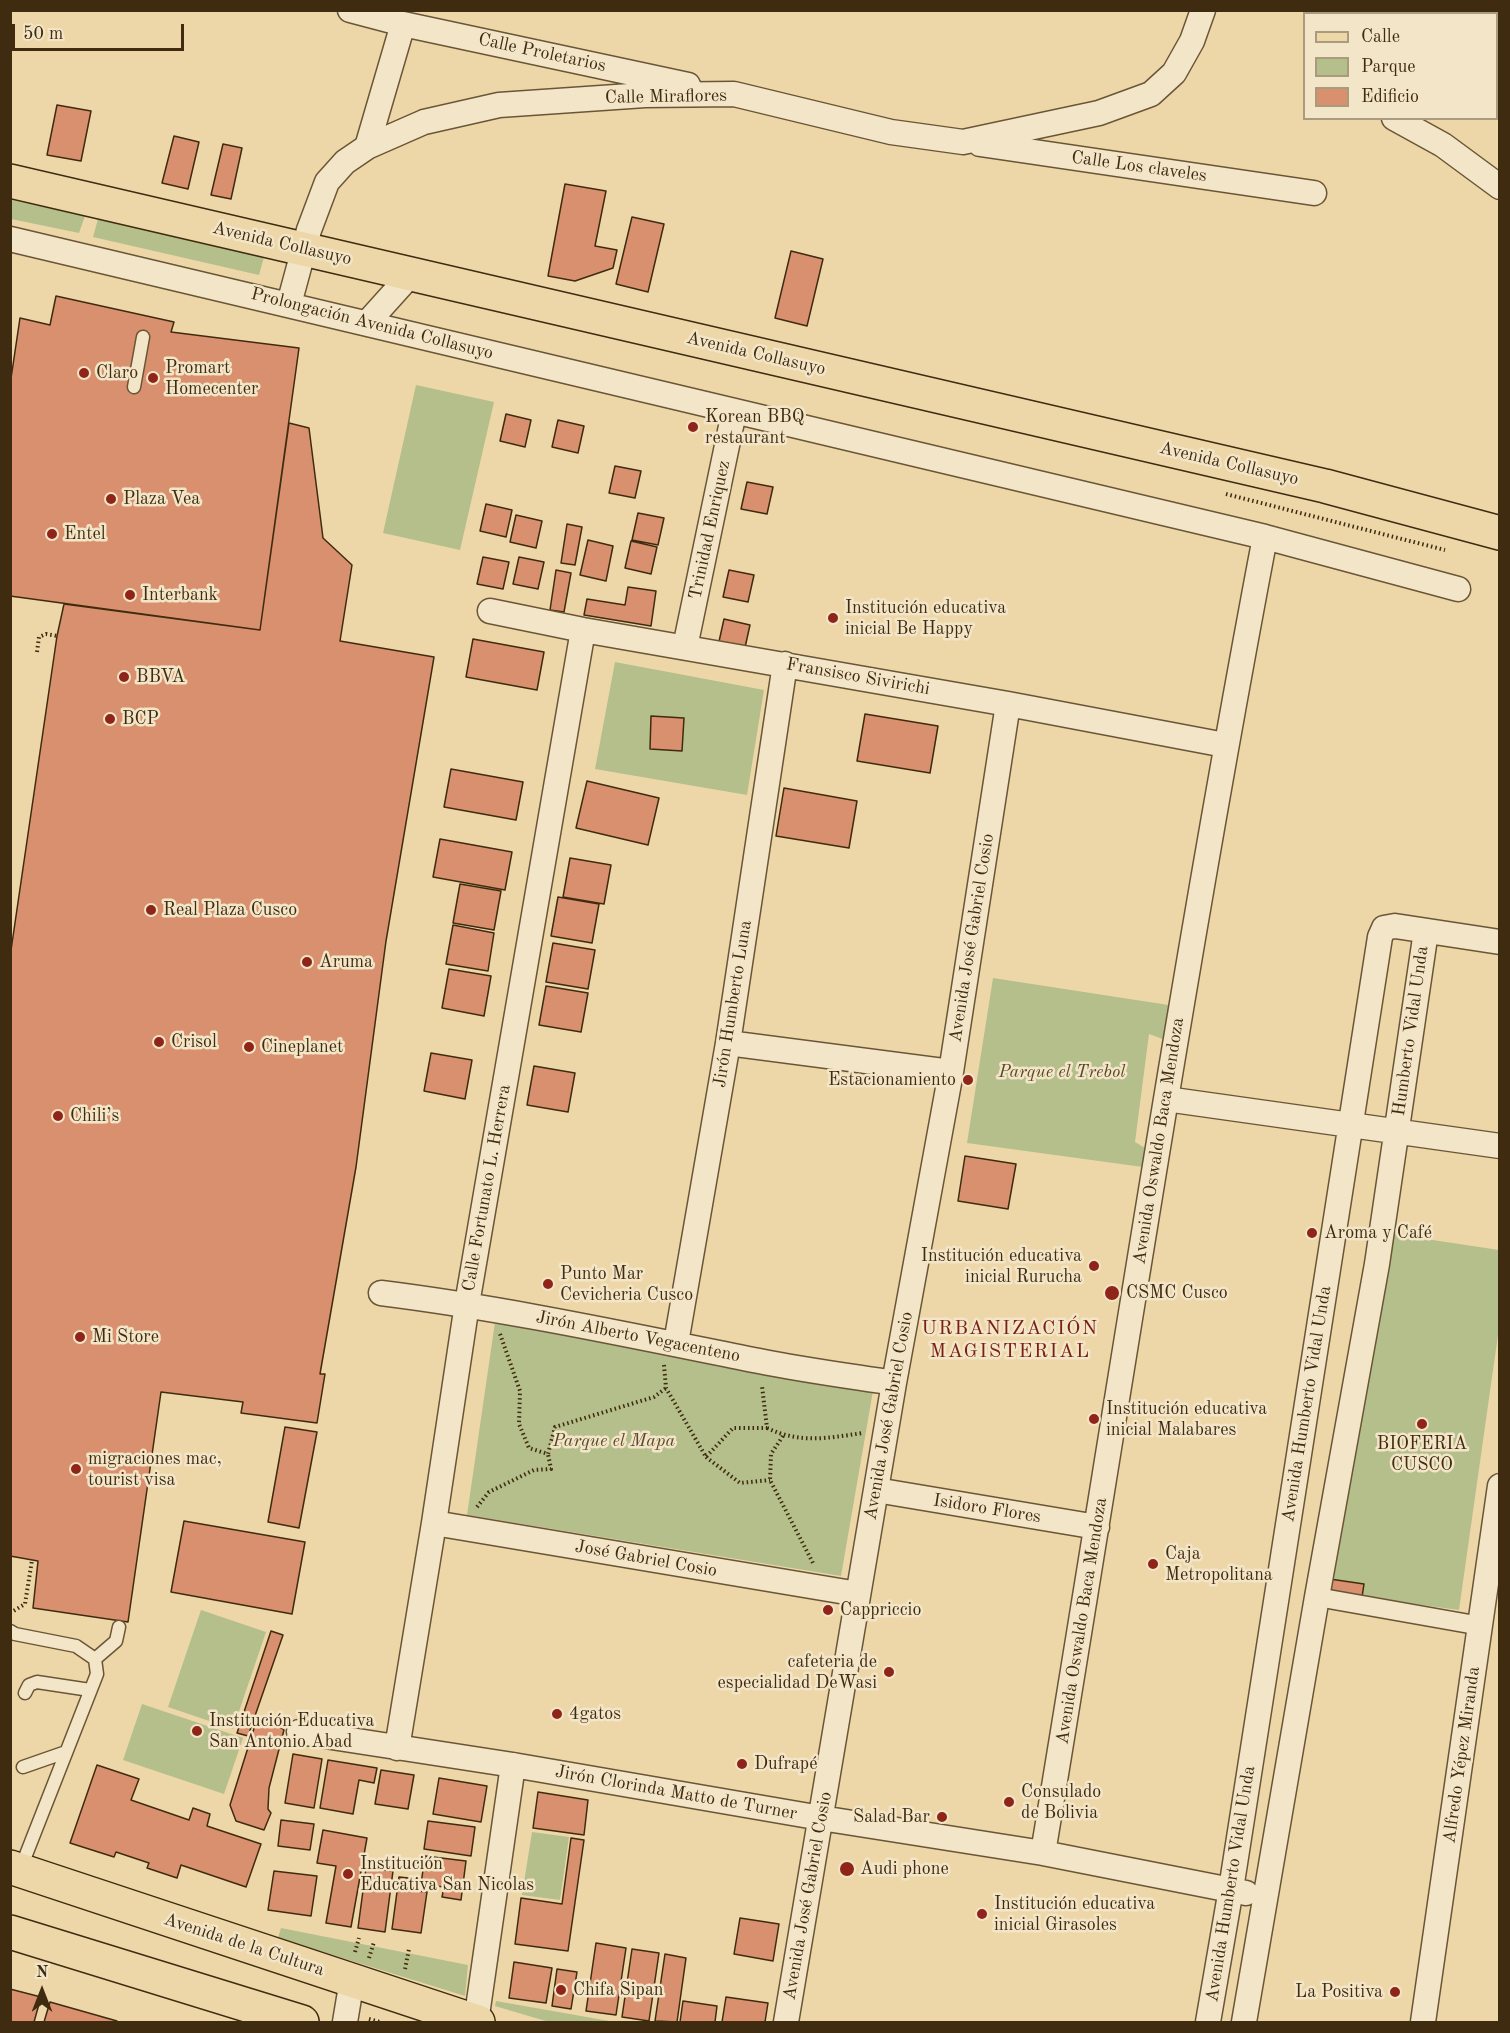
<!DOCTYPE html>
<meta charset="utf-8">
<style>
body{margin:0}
#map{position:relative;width:1510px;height:2033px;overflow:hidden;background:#edd7a9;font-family:"Old Standard TT",serif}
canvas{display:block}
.frame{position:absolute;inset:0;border:12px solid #3f2b0f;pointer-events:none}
.legend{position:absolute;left:1303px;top:12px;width:195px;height:108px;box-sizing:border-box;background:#f3e5c7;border:2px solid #ab9b7d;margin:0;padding:8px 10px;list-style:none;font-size:18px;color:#3f2b0f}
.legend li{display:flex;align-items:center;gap:12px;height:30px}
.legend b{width:30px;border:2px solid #ab9b7d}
.north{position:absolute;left:12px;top:1961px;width:60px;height:60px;-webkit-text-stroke:4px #f3e5c7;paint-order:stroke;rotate:0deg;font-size:16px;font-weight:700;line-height:24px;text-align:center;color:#3f2b0f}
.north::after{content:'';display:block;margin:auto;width:21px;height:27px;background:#3f2b0f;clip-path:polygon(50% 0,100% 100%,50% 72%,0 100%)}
.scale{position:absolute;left:12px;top:24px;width:172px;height:27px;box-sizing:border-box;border:3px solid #3f2b0f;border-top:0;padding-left:8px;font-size:18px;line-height:21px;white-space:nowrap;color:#3f2b0f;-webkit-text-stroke:4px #f3e5c7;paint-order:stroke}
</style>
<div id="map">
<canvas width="1510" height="2033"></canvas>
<div class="frame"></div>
<ul class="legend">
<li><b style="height:8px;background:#edd7a9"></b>Calle</li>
<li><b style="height:16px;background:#b5bf8b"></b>Parque</li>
<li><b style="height:16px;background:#d9906e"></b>Edificio</li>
</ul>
<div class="north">N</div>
<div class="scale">50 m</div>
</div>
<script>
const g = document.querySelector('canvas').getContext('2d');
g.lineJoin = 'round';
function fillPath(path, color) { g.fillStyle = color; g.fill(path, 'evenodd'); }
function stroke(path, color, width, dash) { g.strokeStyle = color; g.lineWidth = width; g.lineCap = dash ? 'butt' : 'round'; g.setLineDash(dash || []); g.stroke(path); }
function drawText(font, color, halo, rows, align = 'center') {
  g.font = font + ' "Old Standard TT",serif'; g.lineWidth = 5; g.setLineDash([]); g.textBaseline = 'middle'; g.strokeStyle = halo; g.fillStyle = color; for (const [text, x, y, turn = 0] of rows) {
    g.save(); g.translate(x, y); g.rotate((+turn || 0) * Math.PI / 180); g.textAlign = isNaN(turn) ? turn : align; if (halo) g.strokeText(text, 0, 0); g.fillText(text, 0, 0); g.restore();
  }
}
const green = new Path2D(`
 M11 200 85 216 79 233 11 219Z
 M98 219 264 257 259 275 93 237Z
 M416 385 494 402 460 550 383 533Z
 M615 662 764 690 747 795 595 769Z
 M993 978 1175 1006 1168 1041 1149 1034 1135 1142 1152 1152 1150 1168 967 1143Z
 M1393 1234 1499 1250V1328L1459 1610 1362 1597 1364 1584 1329 1579Z
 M495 1322 874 1385 841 1576 467 1515Z
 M201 1610 266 1632 233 1729 168 1707Z
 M142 1704 243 1738 224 1794 123 1760Z
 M532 1832 569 1837 560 1900 522 1895Z
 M281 1928 468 1965 465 1996 278 1938Z
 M496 2001 615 2022H549L495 2006Z`);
const building = new Path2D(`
 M57 105 91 111 81 161 47 155Z
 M174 136 199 142 188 189 162 183Z
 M223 144 242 148 231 199 211 195Z
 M565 184 606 191 595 246 617 250 613 268 575 281 548 276Z
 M632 217 664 224 648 292 616 284Z
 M791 251 823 259 807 326 775 318Z
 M56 296 174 322 171 332 299 348 260 630 10 596V385L20 318 50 325Z
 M506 414 531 420 525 447 500 441Z
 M558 420 584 426 578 453 552 447Z
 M289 423 309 428 323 538 352 565 340 641 434 657 386 941 356 1167 320 1374H325L317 1423 241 1413 243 1402 161 1392 128 1622 33 1608 38 1561 10 1556V957L57 636 64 604 260 630Z
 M615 466 641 471 635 498 609 493Z
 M747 482 773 487 767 514 741 509Z
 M486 504 512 510 506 537 480 531Z
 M638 513 664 518 658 545 632 540Z
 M516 515 542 521 536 548 510 542Z
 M567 524 582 527 575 565 561 563Z
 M588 540 613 546 606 581 580 575Z
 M631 541 657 547 651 574 625 568Z
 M483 557 509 562 503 589 477 584Z
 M519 557 544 562 538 589 513 584Z
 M556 570 571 573 564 612 550 610Z
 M729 570 754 575 748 602 723 597Z
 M628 587 656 591 651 626 584 615 587 599 625 605Z
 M724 619 750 625 744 652 718 646Z
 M473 639 544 652 537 690 466 677Z
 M865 714 938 726 930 773 857 761Z
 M651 716 684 718 682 751 650 749Z
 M451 769 523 782 516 820 444 807Z
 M587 781 659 798 648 845 576 828Z
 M784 788 857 801 849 848 776 836Z
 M440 839 512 852 505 890 433 877Z
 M570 858 611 865 604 904 563 897Z
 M460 884 501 891 494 930 453 923Z
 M558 897 599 904 592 943 551 936Z
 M453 925 494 933 488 971 446 964Z
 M553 943 595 950 588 989 546 982Z
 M449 969 491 976 484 1016 442 1008Z
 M546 986 588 993 581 1032 539 1025Z
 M431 1053 472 1060 465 1099 424 1091Z
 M534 1066 575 1073 568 1112 527 1105Z
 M965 1156 1016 1164 1008 1209 958 1201Z
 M285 1427 317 1432 299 1528 268 1522Z
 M184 1521 305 1542 292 1614 171 1592Z
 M1323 1578 1364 1584 1362 1597 1321 1591Z
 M271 1631 283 1635 248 1736 237 1733Z
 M256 1722 274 1723 284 1730 269 1788 268 1809 271 1813 264 1830 236 1821 230 1805Z
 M293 1754 322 1759 314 1808 285 1803Z
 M328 1760 377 1768 374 1783 359 1780 353 1814 320 1808Z
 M97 1765 139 1779 131 1800 189 1820 193 1808 210 1814 207 1826 261 1844 246 1887 181 1865 177 1878 147 1868 149 1863 116 1852 114 1857 70 1843Z
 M381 1770 414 1775 408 1809 375 1804Z
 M439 1778 487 1786 481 1822 433 1814Z
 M538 1792 588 1800 584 1835 533 1828Z
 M281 1820 314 1824 310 1850 278 1846Z
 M428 1821 475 1827 471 1856 424 1849Z
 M323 1830 367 1838 351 1927 326 1923 336 1866 317 1863Z
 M571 1838 584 1840 568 1951 515 1944 521 1898 562 1904Z
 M425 1856 466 1861 461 1900 442 1897 444 1887 421 1884Z
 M366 1868 393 1871 385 1932 358 1928Z
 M274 1871 317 1876 311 1916 268 1910Z
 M399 1877 418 1879 416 1891 427 1892 421 1933 392 1929Z
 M740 1918 779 1924 773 1961 734 1954Z
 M596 1943 626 1948 616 2015 586 2011Z
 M632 1949 659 1953 649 2021 622 2017Z
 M665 1954 686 1958 677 2022 655 2021Z
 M514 1962 552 1968 546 2003 509 1998Z
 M557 1969 577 1972 571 2009 552 2006Z
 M10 1989 41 1997 34 2022H10Z
 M726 1997 768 2003 765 2022H722Z
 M683 2001 717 2006 715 2022H680Z
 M50 2002 117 2021V2022H44Z`);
const path = new Path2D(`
 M1226 494 1445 550
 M37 652 39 637 46 634 57 636
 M500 1334 520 1391 519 1424 529 1448 548 1454 555 1427 654 1397 666 1388
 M664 1365 666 1388 706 1457 733 1428H767L762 1386
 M767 1428C801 1444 827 1438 863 1433
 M783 1436 771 1454 770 1480 814 1565
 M706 1457 740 1483 770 1480
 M477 1507 489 1492 534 1470 551 1469 548 1454
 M10 1613 25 1604 32 1560
 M355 1952 359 1938
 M369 1958 374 1942
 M405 1969 409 1949
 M369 2019 380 2022`);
const service = new Path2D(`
 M134 387 143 337
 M10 1631 15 1634 76 1646 95 1659 97 1674 20 1870
 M95 1659 116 1641 119 1627
 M25 1693 29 1685 37 1682 90 1690
 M23 1767 66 1752`);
const pedestrian = new Path2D(`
 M1317 1597 1481 1626`);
const minor = new Path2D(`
 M350 10 403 24 688 85
 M1455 10 1462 14
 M1381 14V10
 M1496 28 1500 30
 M1394 118 1443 145 1500 187
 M980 144 1314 193
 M367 147 403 24
 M10 239 1265 537 1458 589
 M289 304 309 230 327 182 345 162 367 147 424 122 499 105 645 95 734 94 891 132 963 142 1099 113 1151 94 1174 73 1192 41 1203 10
 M367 323 412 273
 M490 611 583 630 1008 704 1225 745
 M685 647 734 412
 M728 1043 951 1072
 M1166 1099 1500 1146
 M381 1293C509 1309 633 1336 759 1361 803 1370 849 1376 894 1383
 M676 1343 728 1043 785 664
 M876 1490 1097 1527
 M434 1523 858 1594
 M299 1732 513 1765 821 1818 1043 1853 1246 1893
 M397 1748 434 1523 467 1304 583 630
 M1043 1853C1116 1414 1182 974 1265 537
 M345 2022 352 1980
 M476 2022 513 1765
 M786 2022 894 1383 951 1072 1008 704
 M1208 2022 1231 1889 1380 937 1384 928 1395 926 1500 942
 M1244 2022 1317 1597 1377 1264 1426 931
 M1423 2022 1500 1486`);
const primary = new Path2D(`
 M10 181 1325 486 1500 533`);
const trunk = new Path2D(`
 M10 1867 478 2022
 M10 1932 302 2022`);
const markers = [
 [84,373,6,"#8f2418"],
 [153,378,6,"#8f2418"],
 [693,427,6,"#8f2418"],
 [111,499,6,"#8f2418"],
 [52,534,6,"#8f2418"],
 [130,595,6,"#8f2418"],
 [833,618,6,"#8f2418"],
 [124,677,6,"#8f2418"],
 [110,719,6,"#8f2418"],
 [151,910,6,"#8f2418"],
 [307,962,6,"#8f2418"],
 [159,1042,6,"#8f2418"],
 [249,1047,6,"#8f2418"],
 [968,1080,6,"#8f2418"],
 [58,1116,6,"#8f2418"],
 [1312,1233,6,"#8f2418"],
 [1094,1266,6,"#8f2418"],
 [548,1284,6,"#8f2418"],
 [1112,1293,8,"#8f2418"],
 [80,1337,6,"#8f2418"],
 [1094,1419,6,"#8f2418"],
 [1422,1424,6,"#8f2418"],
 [76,1469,6,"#8f2418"],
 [1153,1564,6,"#8f2418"],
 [828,1610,6,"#8f2418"],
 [889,1672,6,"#8f2418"],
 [557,1714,6,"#8f2418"],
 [197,1731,6,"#8f2418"],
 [742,1764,6,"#8f2418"],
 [1009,1802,6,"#8f2418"],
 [942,1817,6,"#8f2418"],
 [847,1869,8,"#8f2418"],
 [348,1874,6,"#8f2418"],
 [982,1914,6,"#8f2418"],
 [561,1990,6,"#8f2418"],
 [1395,1992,6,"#8f2418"]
];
const streetNames = [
 ["Calle Proletarios",542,53,12],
 ["Calle Miraflores",666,97,-1],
 ["Calle Los claveles",1139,167,8],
 ["Avenida Collasuyo",282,244,13],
 ["Prolongación Avenida Collasuyo",372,324,14],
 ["Avenida Collasuyo",756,354,13],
 ["Avenida Collasuyo",1229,464,13],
 ["Trinidad Enriquez",710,530,-78],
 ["Fransisco Sivirichi",858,677,10],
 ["Avenida José Gabriel Cosio",972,938,-81],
 ["Jirón Humberto Luna",733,1004,-81],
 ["Humberto Vidal Unda",1411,1031,-82],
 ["Avenida Oswaldo Baca Mendoza",1159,1141,-81],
 ["Calle Fortunato L. Herrera",487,1188,-80],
 ["Jirón Alberto Vegacenteno",638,1337,11],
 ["Avenida Humberto Vidal Unda",1307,1404,-81],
 ["Avenida José Gabriel Cosio",889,1416,-80],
 ["Isidoro Flores",987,1509,9],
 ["José Gabriel Cosio",646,1559,10],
 ["Avenida Oswaldo Baca Mendoza",1082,1621,-81],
 ["Alfredo Yépez Miranda",1462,1755,-82],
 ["Jirón Clorinda Matto de Turner",676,1793,10],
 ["Avenida Humberto Vidal Unda",1231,1884,-81],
 ["Avenida José Gabriel Cosio",808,1896,-80],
 ["Avenida de la Cultura",244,1945,18]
];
const poiNames = [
 ["Promart",165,368],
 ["Homecenter",165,389],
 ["Claro",96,373],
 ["Korean BBQ",705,417],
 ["restaurant",705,438],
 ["Plaza Vea",123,499],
 ["Entel",64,534],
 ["Interbank",142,595],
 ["Institución educativa",845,608],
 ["inicial Be Happy",845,629],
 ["BBVA",136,677],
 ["BCP",122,719],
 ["Real Plaza Cusco",163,910],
 ["Aruma",319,962],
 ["Crisol",171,1042],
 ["Cineplanet",261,1047],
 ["Estacionamiento",956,1080,"right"],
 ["Chili’s",70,1116],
 ["Aroma y Café",1324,1233],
 ["Institución educativa",1082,1256,"right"],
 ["inicial Rurucha",1082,1277,"right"],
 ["Punto Mar",560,1274],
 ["Cevicheria Cusco",560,1295],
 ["CSMC Cusco",1126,1293],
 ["Mi Store",92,1337],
 ["Institución educativa",1106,1409],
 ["inicial Malabares",1106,1430],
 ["BIOFERIA",1422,1444,"center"],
 ["CUSCO",1422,1465,"center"],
 ["migraciones mac,",88,1459],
 ["tourist visa",88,1480],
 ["Caja",1165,1554],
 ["Metropolitana",1165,1575],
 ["Cappriccio",840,1610],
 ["cafeteria de",877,1662,"right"],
 ["especialidad DeWasi",877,1683,"right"],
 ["4gatos",569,1714],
 ["Institución Educativa",209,1721],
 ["San Antonio Abad",209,1742],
 ["Dufrapé",754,1764],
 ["Consulado",1021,1792],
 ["de Bolivia",1021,1813],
 ["Salad Bar",930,1817,"right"],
 ["Institución",360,1864],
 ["Educativa San Nicolas",360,1885],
 ["Audi phone",860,1869],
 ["Institución educativa",994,1904],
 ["inicial Girasoles",994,1925],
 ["Chifa Sipan",573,1990],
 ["La Positiva",1383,1992,"right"]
];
const parkNames = [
 ["Parque el Trebol",1062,1072],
 ["Parque el Mapa",614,1441]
];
const neighbourhoodNames = [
 ["URBANIZACIÓN",1010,1329],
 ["MAGISTERIAL",1010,1352]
];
fillPath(green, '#b5bf8b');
fillPath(building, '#d9906e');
stroke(building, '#3f2b0f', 1.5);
stroke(service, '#6a5636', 15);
stroke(pedestrian, '#6a5636', 21);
stroke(minor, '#6a5636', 27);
stroke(primary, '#3f2b0f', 36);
stroke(trunk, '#3f2b0f', 36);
stroke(path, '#3f2b0f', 4, [1.5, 3]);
stroke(service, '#f3e5c7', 12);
stroke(pedestrian, '#f3e5c7', 18);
stroke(minor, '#f3e5c7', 24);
stroke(primary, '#edd7a9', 33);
stroke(trunk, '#edd7a9', 33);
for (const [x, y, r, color] of markers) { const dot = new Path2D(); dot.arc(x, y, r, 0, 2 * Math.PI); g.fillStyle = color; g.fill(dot); stroke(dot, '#f3e5c7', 2); }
drawText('18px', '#3f2b0f', '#f3e5c7', streetNames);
drawText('18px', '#3f2b0f', '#f3e5c7', poiNames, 'left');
drawText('italic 18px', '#574928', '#f3e5c7', parkNames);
g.letterSpacing = '1.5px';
drawText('20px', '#7a1f14', '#f3e5c7', neighbourhoodNames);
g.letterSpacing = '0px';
</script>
